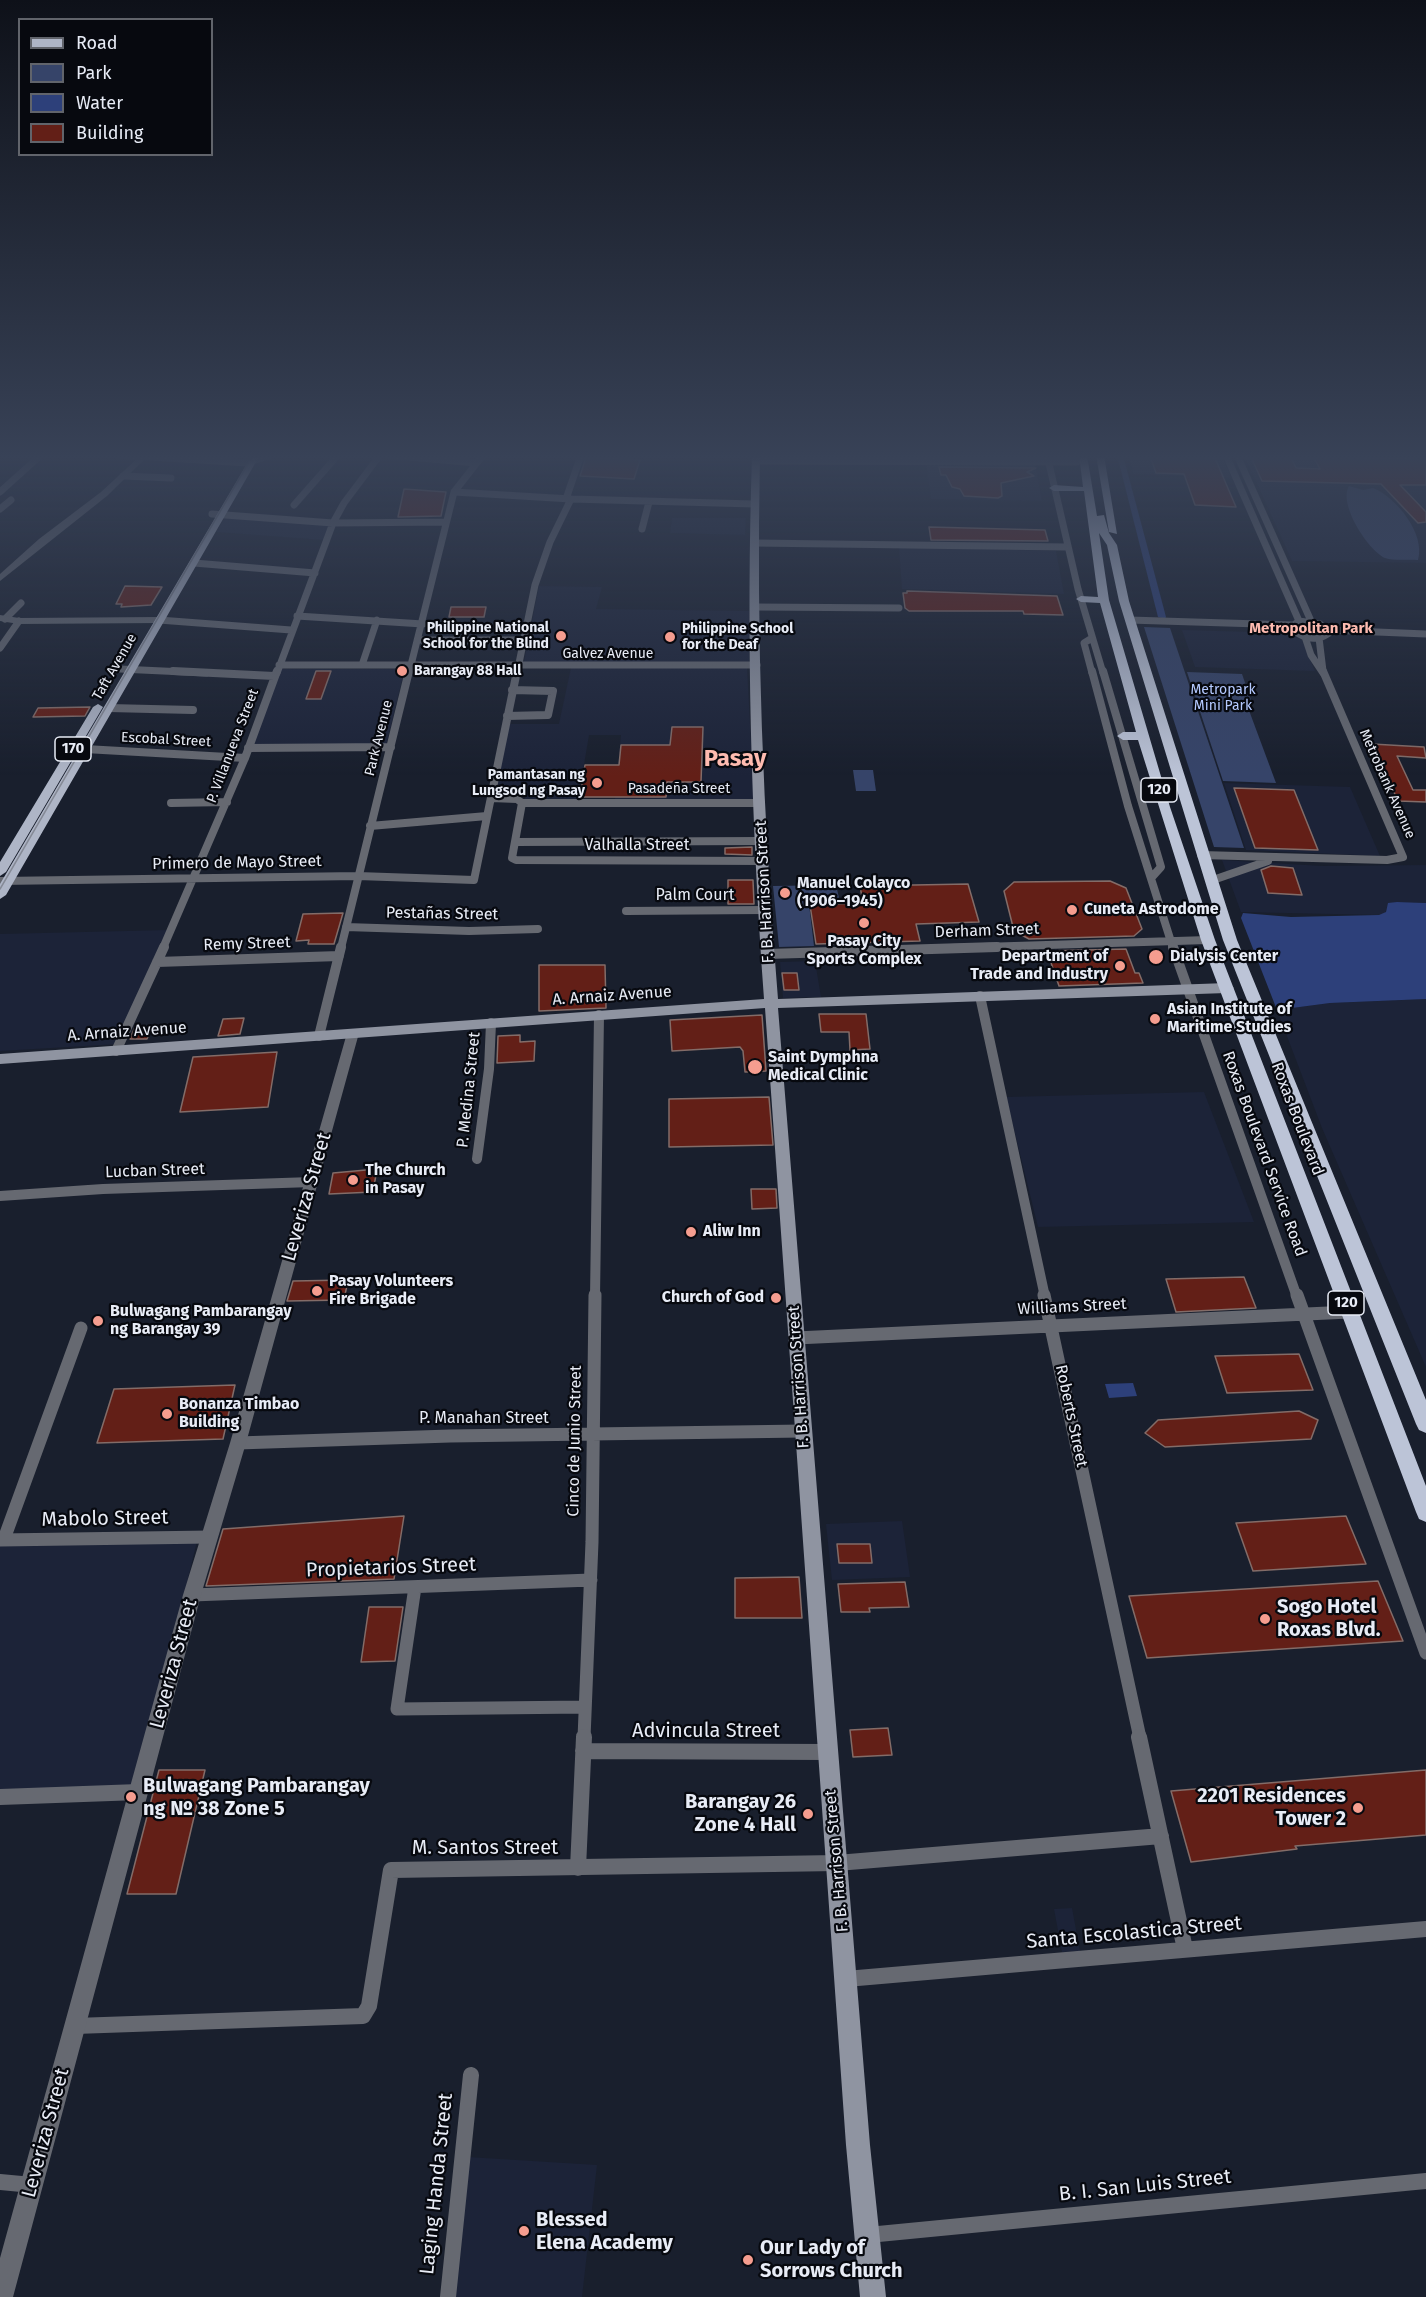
<!DOCTYPE html>
<meta charset="utf-8">
<style>
body{margin:0}
#map{position:relative;width:1426px;height:2297px;overflow:hidden;background:#191f2d;font-family:"Fira Sans",sans-serif}
canvas{display:block}
.legend{position:absolute;left:18px;top:18px;width:195px;height:138px;box-sizing:border-box;background:#07090f;border:2px solid #61646b;margin:0;padding:8px 10px;list-style:none;font-size:18px;color:#e8ecf6}
.legend li{display:flex;align-items:center;gap:12px;height:30px}
.legend b{width:30px;border:2px solid #61646b}
</style>
<div id="map">
<canvas width="1426" height="2297"></canvas>
<ul class="legend">
<li><b style="height:8px;background:#aeb5c6"></b>Road</li>
<li><b style="height:16px;background:#364469"></b>Park</li>
<li><b style="height:16px;background:#2d407a"></b>Water</li>
<li><b style="height:16px;background:#631f17"></b>Building</li>
</ul>
</div>
<script>
const g = document.querySelector('canvas').getContext('2d');
g.lineJoin = 'round';
function fillPath(path, color) { g.fillStyle = color; g.fill(path, 'evenodd'); }
function stroke(path, color, width, dash) { g.strokeStyle = color; g.lineWidth = width; g.lineCap = dash ? 'butt' : 'round'; g.setLineDash(dash || []); g.stroke(path); }
function drawText(font, color, halo, rows, align = 'center') {
  g.font = font + ' "Fira Sans",sans-serif'; g.lineWidth = 4.5; g.setLineDash([]); g.textBaseline = 'middle'; g.strokeStyle = halo; g.fillStyle = color; for (const [text, x, y, turn = 0] of rows) {
    g.save(); g.translate(x, y); g.rotate((+turn || 0) * Math.PI / 180); g.textAlign = isNaN(turn) ? turn : align; if (halo) g.strokeText(text, 0, 0); g.fillText(text, 0, 0); g.restore();
  }
}
const built = new Path2D(`
 M1129 455H1221L1232 478 1133 474Z
 M1244 455H1426V563L1292 561Z
 M1035 462 1042 501 931 499 926 463Z
 M226 516 330 524 324 540 216 532Z
 M672 518H746L745 535 670 533Z
 M899 547 1056 551 1064 594 902 589Z
 M539 586 602 587 596 609 749 611V663L524 662Z
 M1182 630 1287 633 1302 640 1315 671 1195 667Z
 M571 668H747L754 799H615L621 735H589L578 800 525 801V796H493L507 724H559Z
 M278 669H399V672H404L386 746H252Z
 M1224 783 1350 787 1380 856 1246 850Z
 M1222 860 1322 866 1426 865V903L1397 902 1387 907 1385 914 1379 915 1241 912Z
 M169 930 119 1044 0 1051V934Z
 M815 961 821 997 783 998 780 962Z
 M1426 999V1367L1322 1128 1277 1010 1330 1003Z
 M1204 1092 1254 1222 1038 1227 1006 1097Z
 M902 1521 910 1577 832 1580 826 1524Z
 M197 1541 138 1787 0 1794V1546Z
 M1072 1908 1080 1951 1062 1952 1054 1909Z
 M468 2157 597 2165 582 2297H453Z`);
const green = new Path2D(`
 M1349 486 1363 490 1373 488C1396 497 1426 534 1418 560 1408 559 1394 561 1385 558 1368 550 1338 504 1349 486Z
 M1144 627 1170 628 1244 848 1214 847Z
 M1187 672 1242 674 1251 700 1247 705 1276 783 1223 781Z
 M853 770H873L876 791H856Z
 M836 885 840 902 809 904 814 946 779 947 773 886Z`);
const water = new Path2D(`
 M1397 902 1426 903V999L1330 1003 1277 1010 1241 918 1243 913 1291 917 1379 915 1386 912 1388 903Z
 M1133 1383 1137 1396 1109 1398 1105 1384Z`);
const canal = new Path2D(`
 M1117 455H1123L1166 617 1165 619 1158 617Z`);
const building = new Path2D(`
 M1250 455H1290L1296 468 1320 469 1313 456 1411 459 1408 455H1426V485H1400L1426 512V522L1418 523 1381 484 1262 481Z
 M1150 456 1215 458 1236 507 1195 505 1184 474 1156 473Z
 M586 457 640 460 634 479 580 476Z
 M939 467 1036 468 1027 472 1034 476 1001 483 1002 496 998 498 964 496 960 489 952 487 946 475H941Z
 M404 489 446 492 441 516 398 517Z
 M929 527 1045 530 1048 541 931 540Z
 M125 586 162 587 151 605 121 607 122 604H116Z
 M907 591 1057 596 1063 615 1024 614 1023 611H909L905 608 903 593H907Z
 M451 607H486L484 617H449Z
 M316 671H331L321 699H306Z
 M90 707 85 716 33 717 38 708Z
 M672 727H703L701 782H667L666 797H580L585 765H619L621 745H670Z
 M1372 744 1424 747 1426 758 1397 756 1413 790H1426V802L1398 801Z
 M1234 788 1294 790 1318 850 1255 848Z
 M752 847V855L725 854V848Z
 M1271 866 1293 868 1302 895 1268 893 1261 870Z
 M728 880H753L754 904H728Z
 M1110 881 1126 888 1142 929 1134 936 1029 939 1014 931 1004 891 1014 882Z
 M968 884 979 922 916 924 920 941 816 944 810 905 863 903 860 886Z
 M343 913 334 944H308L309 940 296 941 303 914Z
 M1126 949 1135 973H1139L1143 983 1059 986 1047 951Z
 M539 965H605L606 1008 539 1011Z
 M782 973H797L799 990H784Z
 M819 1014H866L870 1049 850 1050 849 1032H821Z
 M762 1015 766 1071 745 1072 743 1051 740 1047 672 1051 670 1020Z
 M244 1018 240 1034 218 1036 223 1019Z
 M135 1027H152L147 1039H130Z
 M520 1035V1042L535 1041 534 1061 497 1063 498 1036Z
 M277 1052 268 1107 180 1112 193 1057Z
 M769 1097 773 1145 669 1147V1099Z
 M377 1169 373 1192 329 1194 333 1173Z
 M751 1189H776L777 1208 752 1209Z
 M1244 1277 1256 1308 1176 1312 1166 1279Z
 M348 1280 344 1300 287 1301 293 1281Z
 M1299 1354 1313 1390 1227 1393 1215 1356Z
 M235 1385 223 1439 97 1443 114 1389Z
 M1299 1411 1318 1420 1311 1439 1165 1447 1145 1433 1158 1420Z
 M404 1516 394 1579 206 1586 223 1529Z
 M1346 1516 1366 1564 1253 1571 1236 1523Z
 M837 1544H870L872 1563H839Z
 M799 1577 802 1618H735V1578Z
 M1378 1581 1403 1641 1147 1658 1129 1596Z
 M905 1582 909 1607 869 1608 870 1612H841L838 1584Z
 M369 1607H403L395 1661 361 1662Z
 M888 1728 892 1755 853 1757 850 1730Z
 M159 1770H205L176 1894H127Z
 M1426 1770V1835L1295 1846 1297 1849 1191 1862 1171 1791Z`);
const minorFar4 = new Path2D(`
 M120 455 247 463 270 455
 M387 455 476 463
 M1047 455 1078 589 1103 673
 M1226 455 1299 621
 M1237 455 1311 621
 M756 461 1077 462
 M123 476 171 478
 M0 492 41 455
 M454 492 571 499 754 504
 M566 499 581 455
 M294 505 338 455
 M0 509 11 500
 M212 514 333 523 446 522
 M642 529 649 502
 M754 543 1067 547
 M194 563 315 573
 M755 607 899 608
 M297 616 423 624
 M5 619 21 603
 M159 620 291 630
 M1129 620 1292 625
 M1299 621 1320 624 1329 633C1316 642 1301 639 1291 627Z
 M1328 630 1426 634
 M1305 637 1311 655 1323 673
 M1092 638 1084 643 1092 673
 M1319 638 1323 671
 M419 640H522
 M0 648 19 621
 M279 665H757
 M362 665 377 620
 M120 669 206 673
 M277 673 333 523 344 503 380 455
 M409 673 454 492 483 455
 M517 673 535 585 550 542 571 499`);
const minorFar3 = new Path2D(`
 M173 671 274 676
 M1092 671 1128 806 1173 948
 M1103 671 1161 867 1152 877
 M109 708 193 710
 M507 716 548 715 553 691 512 690
 M248 748 391 747
 M85 749 245 758
 M491 798 517 799 522 803H761
 M171 803 227 802
 M522 803 512 858 516 860 763 861
 M370 826 487 816
 M515 842 762 841
 M1201 855 1387 860 1403 857 1323 671
 M0 881 358 876 474 880 517 671
 M1210 881 1268 861
 M626 911 764 910
 M346 927 469 931 538 929
 M163 948 245 758 277 671
 M341 948 409 671
 M950 948 1208 940`);
const minorFar2 = new Path2D(`
 M1173 947 1297 1297
 M767 954 997 947
 M157 962 339 956
 M980 996 1045 1297
 M319 1036 341 947
 M116 1051 164 947
 M477 1159 489 1069 491 1023
 M0 1196 103 1189 312 1182
 M595 1297 599 1015`);
const minorFar1 = new Path2D(`
 M1044 1295 1140 1738
 M1297 1295 1426 1653
 M796 1338 1349 1312
 M238 1443 450 1436 803 1431
 M4 1539 81 1328
 M0 1540 210 1537
 M415 1587 397 1709 585 1707
 M192 1595 591 1580
 M584 1738 592 1542 595 1295`);
const minor = new Path2D(`
 M1139 1737 1185 1949
 M583 1751 828 1752
 M0 1797 139 1792
 M578 1868 584 1737
 M846 1979 1426 1929
 M75 2026 363 2016 369 2006 391 1870 837 1863 1161 1836
 M0 2182 32 2185
 M868 2235 1426 2181
 M448 2297 471 2075`);
const tertiary = new Path2D(`
 M141 455H149L107 496 0 581V574L39 539 101 492Z
 M0 615 19 618 159 617 163 620 159 623 19 624 0 621Z
 M353 1029 359 1033 246 1443 201 1595 13 2297H0V2258L183 1595 230 1443 347 1033Z`);
const secondary = new Path2D(`
 M752 455H760C756 636 763 818 778 999L1227 983 1234 988 1227 993 778 1008 870 2145 886 2297H860L846 2145 765 1008 0 1064V1054L764 999C751 819 746 636 752 455Z`);
const primary = new Path2D(`
 M252 455H260L6 895 0 899V884Z
 M98 704 103 707 6 872 0 876V862L93 707Z`);
const trunk = new Path2D(`
 M1079 455H1087L1097 516 1104 515 1109 533 1117 545 1129 601 1237 940 1426 1400V1433L1419 1430 1416 1424 1223 940 1119 601 1107 545 1099 533 1109 600 1170 807 1215 940 1426 1486V1522L1419 1519 1416 1512 1201 940 1138 740H1123L1117 736 1123 732H1136L1100 603 1081 602 1076 599 1081 596 1098 597 1084 491H1054L1049 488 1054 485 1083 487Z
 M1096 455H1104L1117 534 1109 532Z`);
const tram = new Path2D(`
 M0 889 253 455`);
const markers = [
 [561,636,6,"#f59d8f"],
 [670,637,6,"#f59d8f"],
 [402,671,6,"#f59d8f"],
 [597,783,6,"#f59d8f"],
 [785,893,6,"#f59d8f"],
 [1072,910,6,"#f59d8f"],
 [864,923,6,"#f59d8f"],
 [1156,957,8,"#f59d8f"],
 [1120,966,6,"#f59d8f"],
 [1155,1019,6,"#f59d8f"],
 [755,1067,8,"#f59d8f"],
 [353,1180,6,"#f59d8f"],
 [691,1232,6,"#f59d8f"],
 [317,1291,6,"#f59d8f"],
 [776,1298,6,"#f59d8f"],
 [98,1321,6,"#f59d8f"],
 [167,1414,6,"#f59d8f"],
 [1265,1619,6,"#f59d8f"],
 [131,1797,6,"#f59d8f"],
 [1358,1808,6,"#f59d8f"],
 [808,1814,6,"#f59d8f"],
 [524,2231,6,"#f59d8f"],
 [748,2260,6,"#f59d8f"]
];
const farPoinames = [
 ["Philippine National",549,628],
 ["School for the Blind",549,644],
 ["Philippine School",682,629,"left"],
 ["for the Deaf",682,645,"left"],
 ["Barangay 88 Hall",414,671,"left"],
 ["Pamantasan ng",585,775],
 ["Lungsod ng Pasay",585,791]
];
const farStreetnames = [
 ["Galvez Avenue",608,654],
 ["Taft Avenue",115,667,-60],
 ["Park Avenue",379,738,-76],
 ["Escobal Street",166,740,3],
 ["P. Villanueva Street",233,746,-69],
 ["Metrobank Avenue",1387,784,66],
 ["Pasadeña Street",679,789]
];
const farParknames = [
 ["Metropark",1223,690],
 ["Mini Park",1223,706]
];
const farNeighbourhoodnames = [
 ["Metropolitan Park",1311,629]
];
const shields = [
 [73,749,36],
 [1159,790,36],
 [1346,1303,36]
];
const shieldNames = [
 ["170",73,749],
 ["120",1159,790],
 ["120",1346,1303]
];
const streetNames = [
 ["Valhalla Street",637,846],
 ["Primero de Mayo Street",237,863,-1],
 ["F. B. Harrison Street",765,892,-93],
 ["Palm Court",695,896],
 ["Pestañas Street",442,914,1],
 ["Derham Street",987,931,-2],
 ["Remy Street",247,944,-2],
 ["A. Arnaiz Avenue",612,996,-4],
 ["A. Arnaiz Avenue",127,1032,-4],
 ["P. Medina Street",469,1090,-84],
 ["Roxas Boulevard",1297,1119,69],
 ["Roxas Boulevard Service Road",1264,1154,70],
 ["Lucban Street",155,1171,-2],
 ["Williams Street",1072,1307,-3],
 ["F. B. Harrison Street",799,1377,-94],
 ["Roberts Street",1071,1416,78],
 ["P. Manahan Street",484,1419],
 ["Cinco de Junio Street",575,1441,-89],
 ["F. B. Harrison Street",837,1861,-95]
];
const poiNames = [
 ["Manuel Colayco",797,884],
 ["(1906–1945)",797,902],
 ["Cuneta Astrodome",1084,910],
 ["Pasay City",864,942,"center"],
 ["Sports Complex",864,960,"center"],
 ["Department of",1108,957,"right"],
 ["Trade and Industry",1108,975,"right"],
 ["Dialysis Center",1170,957],
 ["Asian Institute of",1167,1010],
 ["Maritime Studies",1167,1028],
 ["Saint Dymphna",768,1058],
 ["Medical Clinic",768,1076],
 ["The Church",365,1171],
 ["in Pasay",365,1189],
 ["Aliw Inn",703,1232],
 ["Pasay Volunteers",329,1282],
 ["Fire Brigade",329,1300],
 ["Church of God",764,1298,"right"],
 ["Bulwagang Pambarangay",110,1312],
 ["ng Barangay 39",110,1330],
 ["Bonanza Timbao",179,1405],
 ["Building",179,1423]
];
const nearStreetnames = [
 ["Leveriza Street",307,1197,-74],
 ["Mabolo Street",105,1519,-1],
 ["Propietarios Street",391,1568,-2],
 ["Leveriza Street",174,1664,-75],
 ["Advincula Street",706,1731],
 ["M. Santos Street",485,1848],
 ["Santa Escolastica Street",1134,1933,-5],
 ["Leveriza Street",46,2133,-75],
 ["Laging Handa Street",437,2184,-84],
 ["B. I. San Luis Street",1145,2186,-6]
];
const nearPoinames = [
 ["Sogo Hotel",1277,1607],
 ["Roxas Blvd.",1277,1630],
 ["Bulwagang Pambarangay",143,1786],
 ["ng № 38 Zone 5",143,1809],
 ["2201 Residences",1346,1796,"right"],
 ["Tower 2",1346,1819,"right"],
 ["Barangay 26",796,1802,"right"],
 ["Zone 4 Hall",796,1825,"right"],
 ["Blessed",536,2220],
 ["Elena Academy",536,2243],
 ["Our Lady of",760,2248],
 ["Sorrows Church",760,2271]
];
const farTownnames = [
 ["Pasay",735,759]
];
fillPath(built, '#1c2338');
fillPath(green, '#364469');
fillPath(water, '#2d407a');
fillPath(canal, '#2d407a');
fillPath(building, '#631f17');
stroke(building, '#836c68', 1.5);
stroke(minorFar4, '#666971', 7);
stroke(minorFar3, '#666971', 8);
stroke(minorFar2, '#666971', 10);
stroke(minorFar1, '#666971', 13);
stroke(minor, '#666971', 16);
fillPath(tertiary, '#666971');
fillPath(secondary, '#8f94a1');
fillPath(primary, '#aeb5c6');
fillPath(trunk, '#bcc4d7');
stroke(tram, '#858a96', 1.5);
const sky = g.createLinearGradient(0, 0, 0, 776);
sky.addColorStop(0, '#0e1119');
sky.addColorStop(0.59, '#384257');
sky.addColorStop(1, '#38425700');
g.fillStyle = sky;
g.fillRect(0, 0, 1426, 776);
for (const [x, y, r, color] of markers) { const dot = new Path2D(); dot.arc(x, y, r, 0, 2 * Math.PI); g.fillStyle = color; g.fill(dot); stroke(dot, '#07090f', 2); }
drawText('bold 14px', '#e8ecf6', '#07090f', farPoinames, 'right');
drawText('14px', '#e8ecf6', '#07090f', farStreetnames);
drawText('14px', '#b5caff', '#07090f', farParknames);
drawText('bold 15px', '#febbb0', '#07090f', farNeighbourhoodnames);
for (const [x, y, w] of shields) { const box = new Path2D(); box.roundRect(x - w / 2, y - 12, w, 24, 4.5); g.fillStyle = '#07090f'; g.fill(box); stroke(box, '#e8ecf6', 1.5); }
drawText('bold 15px', '#e8ecf6', null, shieldNames);
drawText('16px', '#e8ecf6', '#07090f', streetNames);
drawText('bold 16px', '#e8ecf6', '#07090f', poiNames, 'left');
drawText('20px', '#e8ecf6', '#07090f', nearStreetnames);
drawText('bold 20px', '#e8ecf6', '#07090f', nearPoinames, 'left');
drawText('bold 24px', '#febbb0', '#07090f', farTownnames);
</script>
